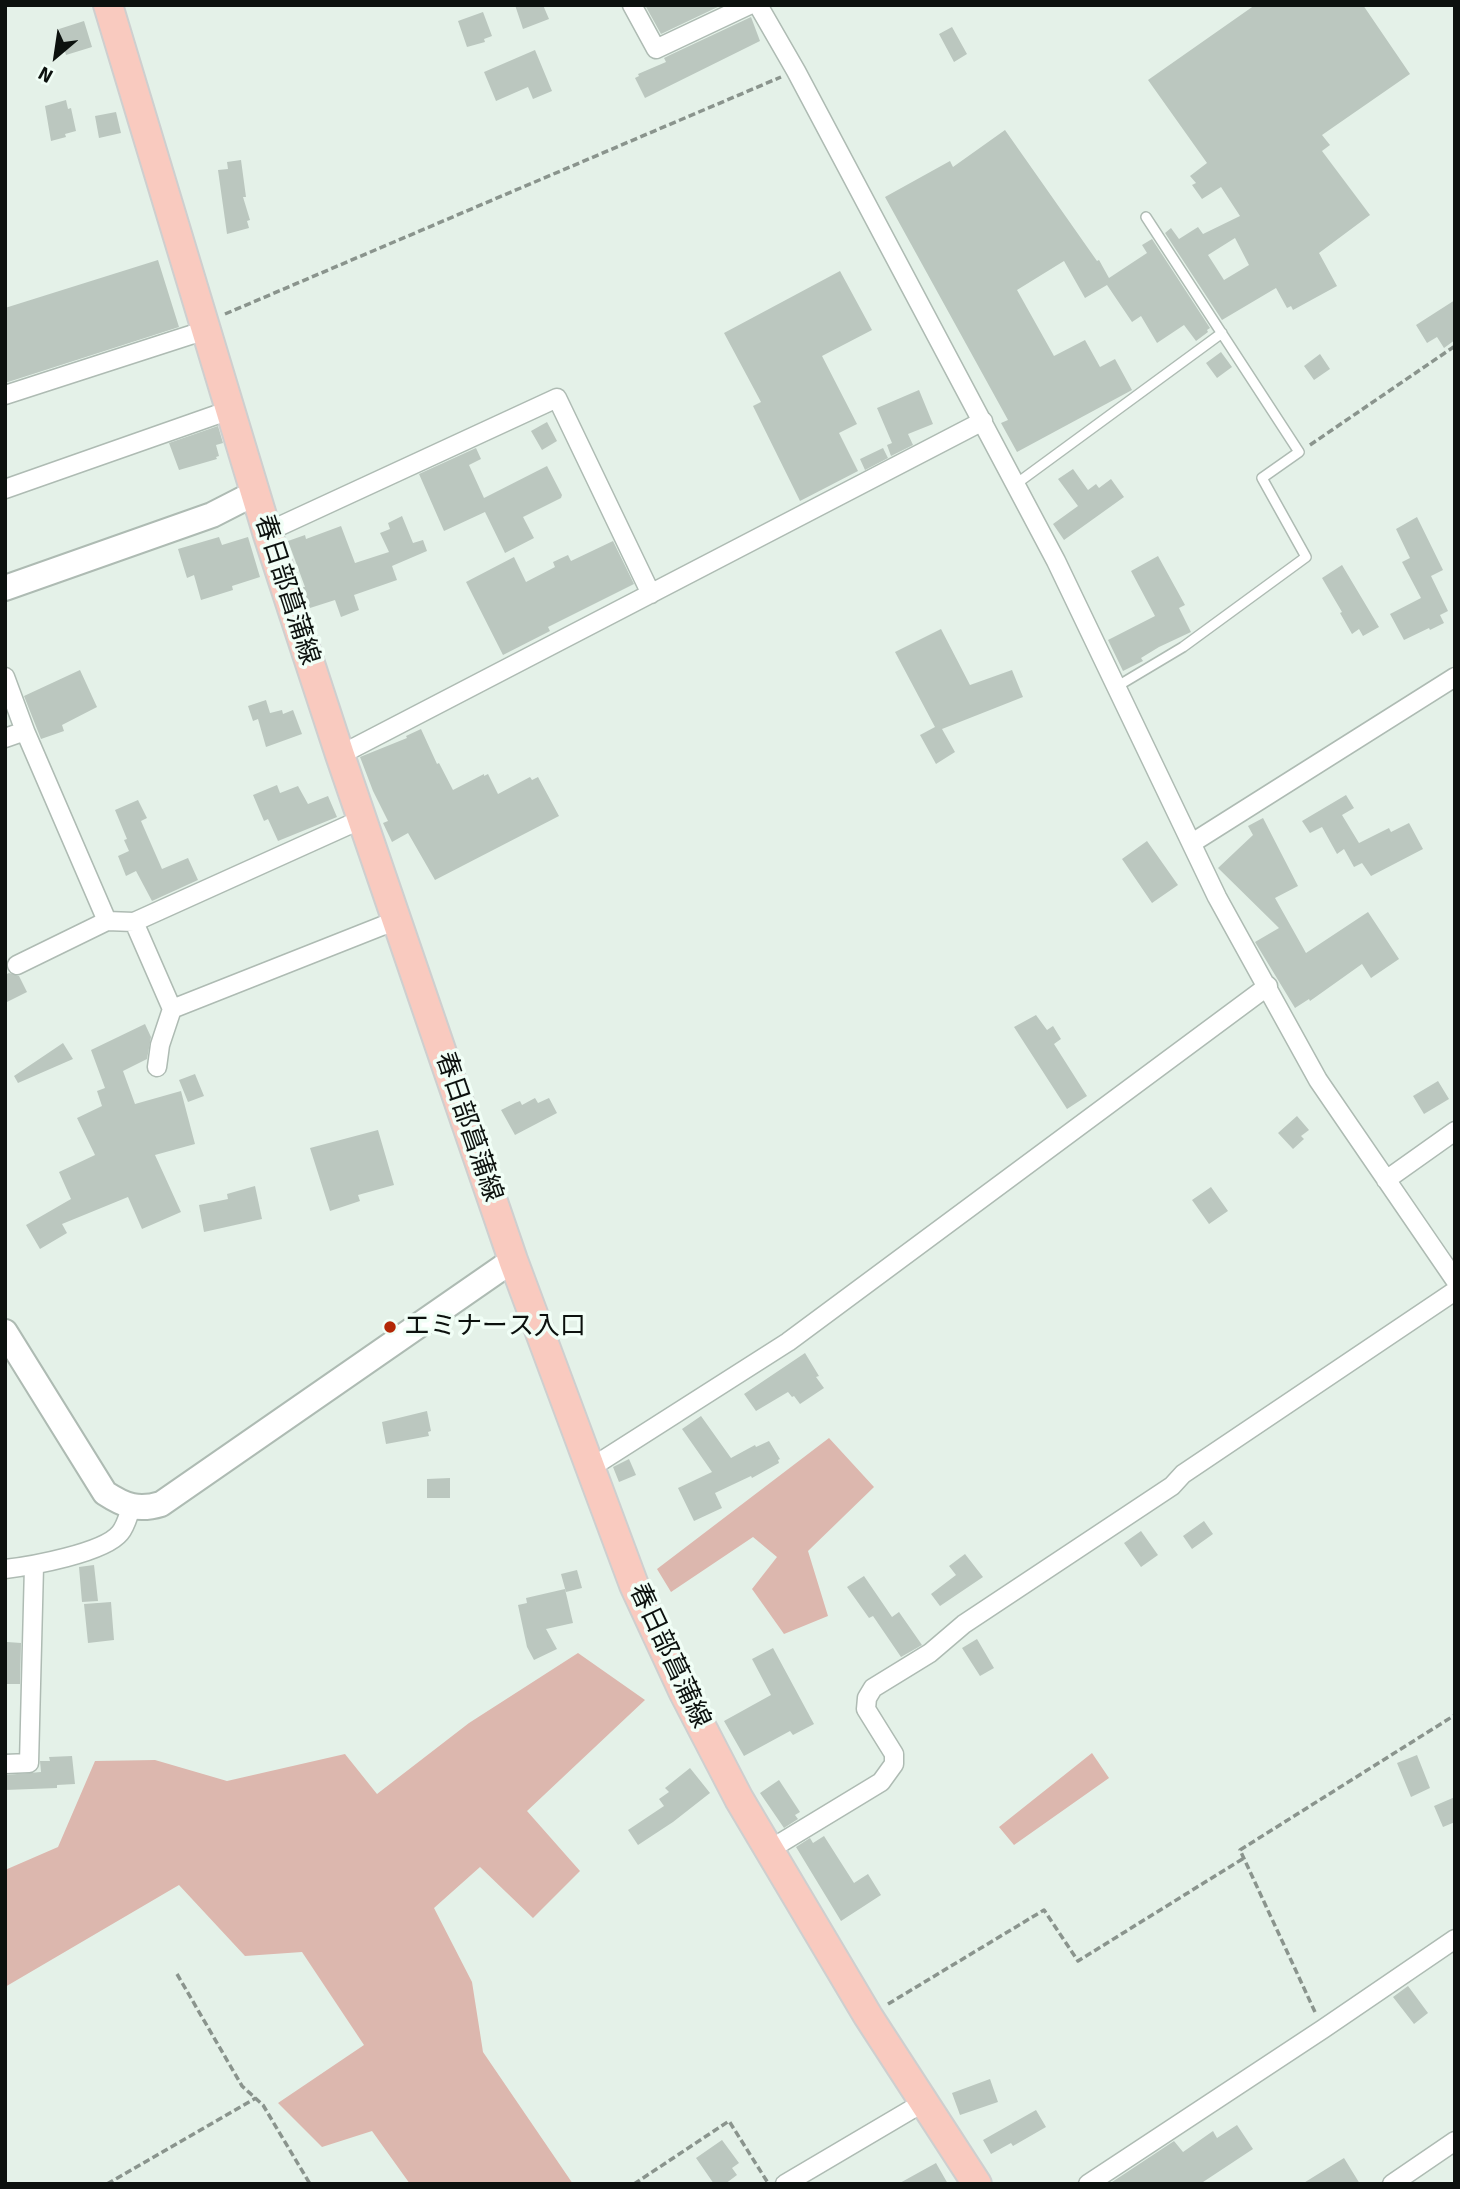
<!DOCTYPE html>
<meta charset="utf-8">
<style>
body{margin:0}
#map{position:relative;width:1460px;height:2189px;overflow:hidden;background:#e4f1e8;font-family:Signika,sans-serif}
canvas{display:block}
.frame{position:absolute;inset:0;border:7px solid #0c110e;pointer-events:none}
.north{position:absolute;left:21px;top:21px;width:70px;height:70px;-webkit-text-stroke:5px #f1fef6;paint-order:stroke;rotate:209deg;font-size:19px;font-weight:700;line-height:28px;text-align:center;color:#0c110e}
.north::after{content:'';display:block;margin:auto;width:24px;height:32px;background:#0c110e;clip-path:polygon(50% 0,100% 100%,50% 72%,0 100%)}
</style>
<div id="map">
<canvas width="1460" height="2189"></canvas>
<div class="frame"></div>
<div class="north">N</div>
</div>
<script>
const g = document.querySelector('canvas').getContext('2d');
g.lineJoin = 'round';
function fillPath(path, color) { g.fillStyle = color; g.fill(path, 'evenodd'); }
function stroke(path, color, width, dash) { g.strokeStyle = color; g.lineWidth = width; g.lineCap = dash ? 'butt' : 'round'; g.setLineDash(dash || []); g.stroke(path); }
function drawText(font, color, halo, rows, align = 'center') {
  g.font = font + ' Signika,"Noto Sans JP",sans-serif'; g.lineWidth = 7; g.setLineDash([]); g.textBaseline = 'middle'; g.strokeStyle = halo; g.fillStyle = color; for (const [text, x, y, turn = 0] of rows) {
    g.save(); g.translate(x, y); g.rotate((+turn || 0) * Math.PI / 180); g.textAlign = isNaN(turn) ? turn : align; if (halo) g.strokeText(text, 0, 0); g.fillText(text, 0, 0); g.restore();
  }
}
const green = new Path2D(`
 M829 1438 874 1487 808 1551 828 1616 784 1634 752 1589 777 1557 753 1537 671 1592 657 1569Z
 M578 1653 645 1700 527 1811 580 1871 533 1918 480 1867 434 1908 472 1982 483 2052 573 2184H410L372 2131 322 2147 278 2103 364 2045 302 1952 245 1956 179 1885 5 1987V1870L58 1847 95 1761 155 1760 227 1781 345 1754 377 1794 469 1723Z
 M1092 1753 1109 1778 1014 1845 999 1827Z`);
const building = new Path2D(`
 M515 5H543L549 19 523 29Z
 M645 5H722L661 34Z
 M1255 5H1363L1410 74 1322 135 1330 145 1322 151 1370 215 1319 253 1337 286 1293 310 1291 306 1287 308 1276 288 1222 320 1165 233 1171 228 1179 239 1198 227 1203 234 1240 216 1221 187 1202 199 1192 185 1196 183 1190 176 1207 163 1148 80ZM1235 238 1249 265 1224 280 1208 255Z
 M483 12 492 36 484 39 485 42 467 47 458 21Z
 M751 17 760 41 645 98 635 78 639 76 638 74 666 62 664 58 670 55Z
 M84 21 92 47 66 55 59 29Z
 M952 27 967 54 954 62 939 34Z
 M535 50 552 91 533 99 528 87 496 101 484 72Z
 M66 100 68 109 71 108 76 131 65 134 66 137 51 141 45 106Z
 M116 112 121 133 99 138 95 116Z
 M1005 130 1097 261 1099 260 1109 278 1147 253 1142 245 1152 239 1210 328 1207 330 1208 332 1196 341 1184 325 1157 343 1141 316 1132 322 1107 285 1085 298 1064 261 1017 290 1054 356 1085 340 1100 367 1115 359 1132 390 1017 452 1001 423 1008 420 885 197 950 161 953 167Z
 M241 160 246 197H243L250 220 247 221 249 228 227 234 218 170 228 169 227 162Z
 M158 260 179 327 5 383V308Z
 M840 271 872 330 822 356 857 424 839 433 858 471 800 501 753 406 761 402 724 333Z
 M1455 300V340L1444 348 1437 337 1427 343 1416 325Z
 M1221 352 1232 367 1217 378 1206 363Z
 M1320 354 1330 369 1314 380 1304 366Z
 M919 390 933 424 908 434 913 445 891 456 887 445 892 443 877 408Z
 M547 422 557 441 542 450 531 431Z
 M218 426 223 443 216 445 219 456 216 457 217 459 179 470 169 443Z
 M476 448 481 459 469 465 484 498 547 466 562 495 561 498 523 517 534 538 505 553 485 512 444 531 419 474Z
 M883 448 888 458 865 470 860 459Z
 M1073 469 1088 490 1096 484 1099 488 1111 479 1124 497 1064 540 1053 524 1078 506 1058 479Z
 M402 516 413 543 423 540 427 551 392 566 397 580 354 595 359 610 341 617 335 600 310 608 303 587H305L288 541 305 535 306 539 341 526 355 563 389 552 380 533 390 529 388 523Z
 M1417 517 1443 570 1431 576 1448 611 1440 615 1444 623 1430 630 1429 628 1404 640 1390 614 1421 598 1402 562 1410 558 1396 529Z
 M219 537 222 545 248 537 260 577 232 586 233 590 201 600 194 575 187 578 178 549Z
 M613 541 634 584 548 627 550 631 503 655 466 582 514 557 526 582 555 567 553 562 568 555 571 561Z
 M1158 556 1185 605 1179 608 1191 632 1159 647 1141 658 1143 661 1123 671 1108 640 1155 616 1131 571Z
 M1342 565 1379 627 1363 636 1359 629 1352 634 1340 613 1342 612 1322 578Z
 M941 629 970 685 1012 670 1023 697 942 729 955 752 936 764 920 735 935 727 895 652Z
 M80 670 97 707 62 725 64 731 41 739 24 696Z
 M266 700 270 713 282 710 283 714 293 710 302 734 266 747 258 719 253 721 248 706Z
 M421 729 437 764 439 763 453 790 484 774V776L488 774 498 794 530 777 532 780 538 777 559 816 435 880 408 833 392 842 383 823 388 821 373 791 360 757 407 738 406 736Z
 M277 785 280 793 298 786 308 804 328 796 337 817 278 841 268 819 264 821 253 795Z
 M1346 795 1354 808 1342 815 1359 843 1389 828 1391 832 1409 823 1423 849 1371 876 1362 863 1354 867 1344 849 1337 854 1322 827 1310 833 1302 821Z
 M138 800 147 818 141 821 162 869 188 858 198 880 152 901 136 871 126 876 118 856 129 851 124 840 127 839 115 810Z
 M1263 818 1298 886 1275 898 1306 953 1368 912 1399 959 1371 978 1362 964 1310 1001 1309 999 1295 1008 1255 942 1279 928 1218 868 1253 835 1248 826Z
 M1147 841 1178 885 1152 903 1122 859Z
 M9 973 19 976 27 992 5 1003V975Z
 M1036 1015 1047 1030 1053 1026 1061 1039 1054 1044 1087 1096 1067 1109 1014 1027Z
 M145 1024 151 1037 147 1059 123 1071 135 1104 181 1091 195 1144 155 1155 181 1212 142 1229 128 1197 62 1224 67 1233 40 1249 26 1225 71 1199 59 1172 95 1155 77 1118 102 1106 97 1091 105 1088 91 1050Z
 M63 1043 73 1059 18 1083 14 1076Z
 M195 1074 204 1096 188 1102 179 1080Z
 M1438 1081 1449 1099 1424 1114 1413 1096Z
 M535 1098 538 1103 549 1098 557 1113 515 1135 501 1110 515 1103 520 1101 522 1105Z
 M1297 1116 1309 1130 1301 1136 1304 1139 1293 1149 1278 1133Z
 M378 1130 394 1185 358 1195 360 1201 330 1211 310 1148Z
 M255 1186 262 1219 204 1232 199 1205 228 1199 227 1194Z
 M1211 1187 1228 1211 1209 1224 1192 1200Z
 M805 1353 819 1376 816 1377 824 1388 800 1404 794 1396 792 1397 788 1392 756 1411 744 1394Z
 M427 1411 431 1431 428 1432 429 1436 386 1444 382 1422Z
 M701 1416 731 1458 755 1445 756 1447 769 1441 780 1459 778 1460 779 1463 752 1478 751 1476 715 1493 722 1508 694 1521 678 1488 712 1472 682 1429Z
 M629 1459 636 1475 619 1482 613 1467Z
 M450 1478V1498H427V1479Z
 M1204 1521 1213 1534 1192 1549 1183 1536Z
 M1141 1531 1158 1555 1141 1567 1124 1543Z
 M965 1554 983 1577 940 1606 931 1594 956 1575 949 1566Z
 M94 1565 98 1601 82 1602 79 1567Z
 M577 1570 582 1588 566 1592 561 1574Z
 M864 1576 892 1617 899 1612 922 1645 901 1657 873 1616 869 1618 847 1587Z
 M565 1589 573 1623 546 1629 557 1649 534 1660 527 1647 518 1605 527 1603 526 1598Z
 M111 1602 114 1640 88 1643 84 1604Z
 M977 1639 994 1668 980 1676 962 1648Z
 M7 1642 21 1643 20 1684H5V1646H7Z
 M773 1648 814 1724 793 1735 790 1731 744 1756 724 1721 771 1695 752 1659Z
 M1417 1755 1430 1788 1411 1797 1397 1763Z
 M72 1756 75 1784 57 1785V1788L5 1790V1775L41 1772 40 1761H50L49 1757Z
 M690 1768 710 1793 673 1822 638 1845 628 1830 664 1806 659 1799 669 1792 665 1788Z
 M779 1780 800 1812 795 1815 798 1819 784 1828 760 1793Z
 M1455 1797V1822L1443 1827 1434 1806Z
 M824 1836 854 1883 868 1874 881 1895 841 1921 796 1847 810 1838 813 1843Z
 M1408 1986 1428 2013 1414 2024 1393 1997Z
 M990 2079 998 2102 960 2115 952 2093Z
 M1036 2110 1046 2127 1013 2146 1011 2143 991 2154 983 2140Z
 M1237 2125 1253 2149 1200 2184H1109L1174 2141 1183 2152 1213 2131 1217 2138Z
 M722 2140 739 2163 732 2168 737 2175 725 2184H714L696 2158Z
 M1344 2158 1360 2184H1302Z
 M936 2163 948 2184H898Z`);
const path = new Path2D(`
 M225 314 781 77
 M1310 445 1455 346
 M177 1974 242 2086 263 2105 310 2184
 M888 2004 1044 1910 1078 1961 1244 1858
 M1315 2012 1240 1850 1455 1715
 M107 2184 256 2098
 M634 2184 729 2121 768 2183`);
const lane = new Path2D(`
 M1016 484 1222 333
 M1116 687 1183 647 1306 557 1262 478 1299 452 1146 217`);
const street = new Path2D(`
 M632 5 656 49 749 5
 M758 5 796 71 1056 561 1217 897 1318 1080 1455 1280
 M5 395 206 330
 M5 489 230 410
 M267 532 557 398 651 594
 M5 677 25 731 5 738
 M25 731 107 921
 M340 755 983 421
 M1192 843 1455 677
 M134 922 172 1009
 M17 965 107 921 134 922 362 819
 M157 1067 160 1045 172 1009 397 920
 M1386 1180 1455 1131
 M592 1467 788 1342 1268 986
 M5 1569C31 1566 104 1553 120 1533 126 1526 128 1516 131 1508
 M5 1764 29 1763 34 1566
 M769 1850 881 1782 894 1764V1754L866 1709 867 1698 873 1688 930 1653 964 1624 1172 1486 1183 1474 1455 1291
 M785 2184 924 2102
 M1088 2184 1323 2029 1455 1939
 M1392 2184 1455 2141`);
const secondary = new Path2D(`
 M5 588 212 515 255 493
 M5 1332 105 1493C125 1506 138 1511 161 1504L513 1260`);
const primary = new Path2D(`
 M108 5 267 532 340 755 513 1260 634 1585 684 1693 739 1799 868 2016 977 2184`);
const markers = [
 [390,1327,7,"#b32706"]
];
const streetNames = [
 ["春日部菖蒲線",286,590,72],
 ["春日部菖蒲線",468,1127,71],
 ["春日部菖蒲線",669,1656,65]
];
const poiNames = [
 ["エミナース入口",404,1327]
];
fillPath(green, '#dcb7ae');
fillPath(building, '#bbc7bf');
stroke(lane, '#aebbb3', 12);
stroke(street, '#aebbb3', 21);
stroke(secondary, '#aebbb3', 28);
stroke(primary, '#cecfcf', 32);
stroke(path, '#8a948d', 3.5, [7, 3.5]);
stroke(lane, '#fff', 9);
stroke(street, '#fff', 18);
stroke(secondary, '#fff', 24);
stroke(primary, '#f9cabf', 28);
for (const [x, y, r, color] of markers) { const dot = new Path2D(); dot.arc(x, y, r, 0, 2 * Math.PI); g.fillStyle = color; g.fill(dot); stroke(dot, '#f1fef6', 2.5); }
drawText('26px', '#0c110e', '#f1fef6', streetNames);
drawText('26px', '#0c110e', '#f1fef6', poiNames, 'left');
</script>
